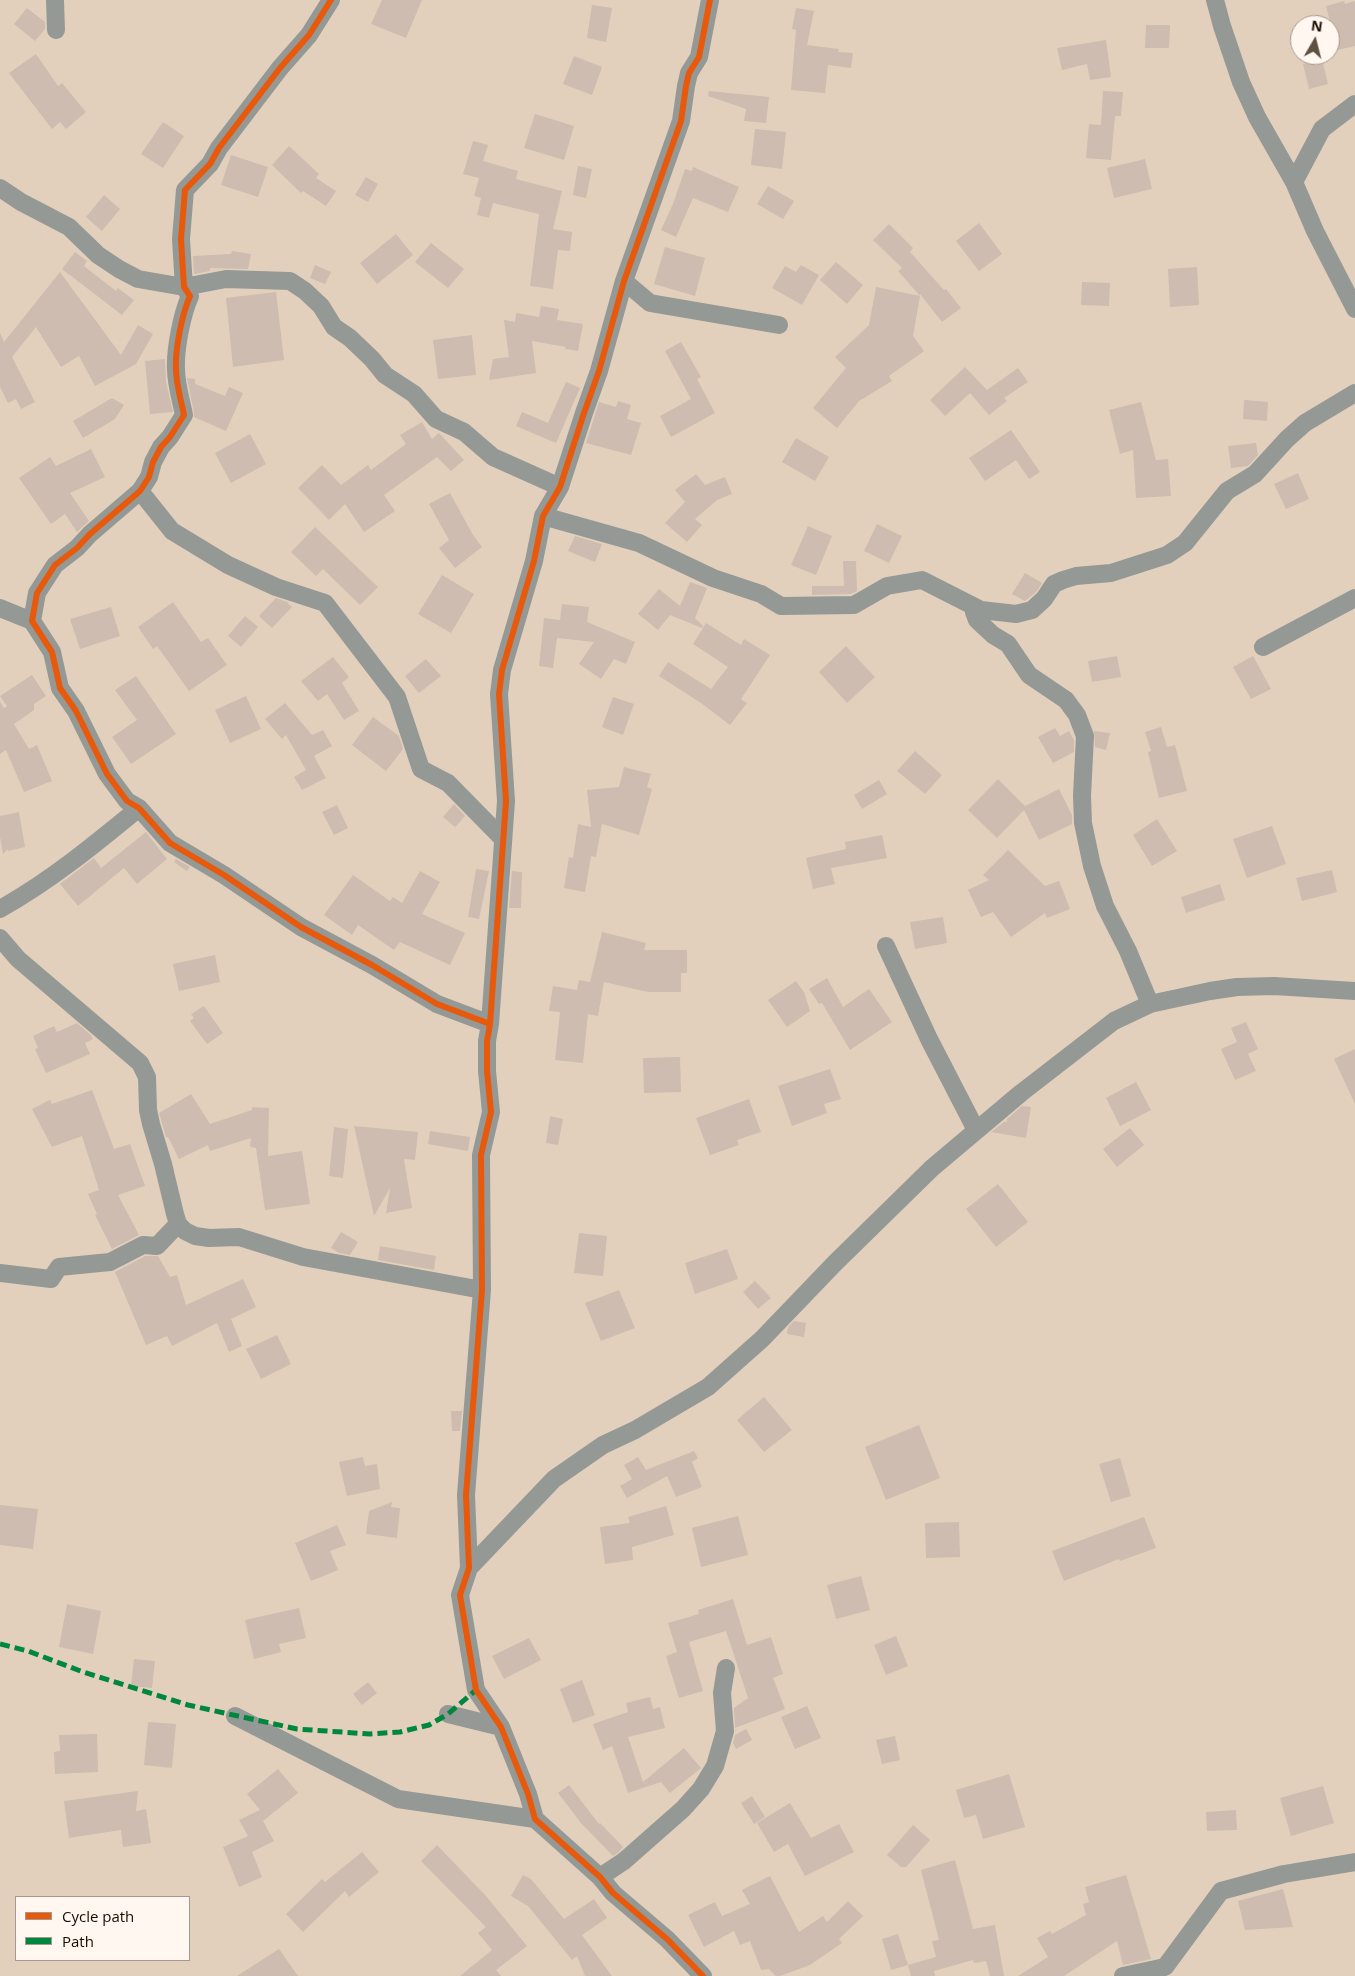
<!DOCTYPE html>
<style>
body{margin:0}
#map{position:relative;width:1355px;height:1976px;overflow:hidden;background:#e3d0bc;font-family:"Open Sans",sans-serif}
canvas{display:block}
.legend{position:absolute;left:15px;top:1896px;width:175px;height:65px;box-sizing:border-box;background:#fff7f0;border:1px solid #a39990;margin:0;padding:6px 9px;list-style:none;font-size:15px;color:#180c01}
.legend li{display:flex;align-items:center;gap:10px;height:25px}
.legend b{width:25px;border:1px solid #a39990}
.north{position:absolute;left:1290px;top:15px;width:50px;height:50px;box-sizing:border-box;background:#fff7f0;border:1px solid #a39990;border-radius:50%;rotate:8deg;font-size:14px;font-weight:700;line-height:20px;text-align:center;color:#180c01}
.north::after{content:'';display:block;margin:auto;width:18px;height:22px;background:#5f5142;clip-path:polygon(50% 0,100% 100%,50% 72%,0 100%)}
</style>
<div id="map">
<canvas width="1355" height="1976"></canvas>
<ul class="legend">
<li><b style="height:6px;background:#e8590c"></b>Cycle path</li>
<li><b style="height:6px;background:#00873e"></b>Path</li>
</ul>
<div class="north">N</div>
</div>
<script>
const g = document.querySelector('canvas').getContext('2d');
g.lineJoin = 'round';
function fillPath(path, color) { g.fillStyle = color; g.fill(path, 'evenodd'); }
function stroke(path, color, width, dash) { g.strokeStyle = color; g.lineWidth = width; g.lineCap = dash ? 'butt' : 'round'; g.setLineDash(dash || []); g.stroke(path); }
const building = new Path2D(`
 M382 0H422L406 38 371 24Z
 M1344 1 1345 4 1355 1V46L1337 50 1326 6Z
 M592 5 612 8 606 42 587 38Z
 M27 8 45 22V29L35 41 14 24Z
 M796 8 814 11 807 45 839 49 838 52 853 53 851 68 828 65 825 93 791 90 796 30 792 29Z
 M1146 25H1170L1169 48H1145Z
 M1106 40 1111 77 1090 80 1087 64 1062 70 1057 48Z
 M36 54 58 86 62 83 86 112 66 129 60 122 52 129 9 73Z
 M574 56 602 67 592 95 563 84Z
 M1322 59 1328 84 1309 89 1303 64Z
 M709 91 769 97 766 123 744 121 746 109 708 96Z
 M1103 91 1123 92 1121 116H1115L1111 160 1086 158 1089 124 1101 125Z
 M535 114 574 126 564 160 524 148Z
 M163 122 184 136 163 168 141 154Z
 M755 129 786 132 782 169 751 165Z
 M473 141 488 145 483 161 518 171 516 179 562 191 553 229 572 232 570 251 558 250 553 289 530 286 539 214 493 203 489 218 477 215 481 198 474 196 479 178 463 174Z
 M289 146 319 174 316 178 336 191 326 206 303 191 301 193 272 165Z
 M231 155 268 167 258 197 221 185Z
 M1145 159 1152 189 1114 198 1107 168Z
 M578 166 592 169 586 198 573 195Z
 M693 167 739 187 728 212 693 198 676 237 661 230 673 204 685 169 692 171Z
 M366 177 378 184 368 202 355 195Z
 M768 186 794 201 783 219 757 204Z
 M104 195 120 209 102 231 86 217Z
 M979 223 1002 254 979 271 956 241Z
 M889 224 913 248 910 252 944 290 946 289 961 308 942 322 920 294V296L898 271 902 268 873 240Z
 M396 234 413 255 377 284 360 263Z
 M431 243 464 269 448 288 415 262Z
 M665 247 705 258 695 296 654 284Z
 M232 251 251 254 248 269 210 268V271L194 274 193 256 231 254Z
 M75 252 87 261 84 266 116 291 118 288 134 300 122 315 62 269Z
 M836 262 863 285 847 304 820 280Z
 M315 265 331 272 325 284 310 278Z
 M801 265 819 275 802 305 772 288 785 266 796 272Z
 M1197 267 1199 305 1170 307 1168 269Z
 M60 272 121 355 138 325 153 334 136 364 95 386 79 356 61 367 36 327 12 357 35 402 21 409 16 399 8 403 0 387V333L4 342Z
 M1082 282 1110 283 1109 306 1081 305Z
 M876 287 920 296 913 336 924 351 889 376 892 381 859 401 837 428 813 408 846 368 835 357 869 325Z
 M276 292 284 360 233 367 226 298Z
 M541 306 559 309 557 320 583 324 578 351 565 349 566 347 532 341 536 373 489 380 493 359 509 357 504 320 515 322 516 313 539 317Z
 M472 335 476 375 438 379 433 340Z
 M681 342 701 377 697 379 715 413 671 437 660 416 691 399 665 351Z
 M165 359 166 382 173 412 150 414 145 361Z
 M965 367 987 390 1018 368 1028 382 1004 398 1007 401 989 415 970 393 945 416 930 400Z
 M187 378 195 379V384L225 396 229 387 243 393 226 431 194 417V413Z
 M566 382 580 388 556 443 516 426 522 412 548 423Z
 M112 398 124 405 115 419 83 438 73 421Z
 M1244 400 1268 402 1267 421 1243 419Z
 M618 401 631 405 627 419 641 423 631 455 586 443 599 402 616 407Z
 M1141 402 1156 460 1168 459 1171 496 1136 498 1133 450 1120 454 1109 410Z
 M422 422 432 439 439 433 464 460 451 471 437 457 384 495 395 511 364 532 345 504 329 520 298 488 322 465 341 485 368 465 371 470 406 444 400 435Z
 M1011 430 1040 472 1029 479 1016 460 985 481 969 458Z
 M250 434 266 464 231 483 215 453Z
 M796 438 829 457 815 481 782 462Z
 M1256 443 1258 455 1248 466 1231 468 1228 446Z
 M91 449 105 477 70 493 89 521 77 532 65 514 51 524 19 478 50 457 56 466Z
 M1298 473 1309 499 1286 509 1274 484Z
 M696 474 705 485 725 477 732 494 717 500 695 519 702 525 687 542 665 523 685 502 675 490Z
 M450 493 473 535 482 547 455 568 439 548 449 540 429 504Z
 M877 524 902 536 889 563 864 551Z
 M808 526 832 536 816 575 791 565Z
 M315 527 378 587 360 605 323 569 316 576 291 552Z
 M575 536 602 544 595 562 568 551Z
 M843 561H856L857 591 851 594 812 595V586H844Z
 M1025 573 1042 583 1036 592 1025 601 1012 594Z
 M442 575 474 594 451 633 418 614Z
 M690 582 707 588 695 618 703 626 702 628 670 615 658 630 638 614 659 589 680 606Z
 M276 598 287 602 292 607 272 628 259 616Z
 M173 602 201 642 208 638 227 665 189 691 157 646 153 649 138 627Z
 M562 604 589 607 587 622 635 642 626 664 614 659 601 679 579 664 594 642 557 638 553 668 539 666 544 618 560 620Z
 M111 607 120 636 80 649 70 619Z
 M245 616 258 627 241 647 228 636Z
 M706 623 741 645 744 639 770 655 741 699 747 703 730 725 701 703 659 676 668 662 711 689 728 667 693 644Z
 M846 646 875 677 847 703 819 672Z
 M1117 656 1121 677 1092 682 1088 661Z
 M1253 656 1271 689 1251 699 1233 667Z
 M333 657 349 677 342 683 359 711 344 720 327 694 318 701 301 681Z
 M426 659 441 676 419 693 405 676Z
 M32 675 46 696 34 704V710L14 724 29 749 37 745 52 781 24 792 6 750 0 754V702L4 708 7 706 0 696Z
 M136 676 176 734 131 764 112 737 137 720 115 690Z
 M246 696 261 729 230 743 215 710Z
 M613 697 634 704 623 735 602 727Z
 M285 703 312 735 323 730 332 746 314 756 326 778 302 790 294 777 306 770 286 735 282 739 265 719Z
 M373 717 399 736 403 749 386 771 352 745Z
 M1161 727 1167 747 1175 745 1187 791 1159 798 1148 752 1151 751 1145 732Z
 M1055 728 1060 736 1069 731 1074 740V752L1053 763 1038 737Z
 M1094 731 1110 733 1106 750 1095 747Z
 M915 751 942 775 925 794 897 771Z
 M624 767 651 774 647 787 652 789 639 835 602 824 596 857 591 856 585 892 564 888 569 857 573 858 578 824 591 827 587 790 619 787Z
 M998 779 1025 806 1059 789 1072 815V824L1039 840 1024 810 997 838 968 810Z
 M879 780 887 794 862 809 854 795Z
 M454 804 465 816 455 827 443 817Z
 M337 805 348 828 334 835 322 812Z
 M19 812 25 847 8 851V849L3 854 0 837V816Z
 M1157 819 1177 851 1152 866 1133 835Z
 M1272 826 1286 864 1247 878 1233 839Z
 M146 832 167 859 137 884 124 868 78 906 60 884 94 858 101 868Z
 M882 835 887 858 831 868 835 884 813 889 806 858 846 849 845 842Z
 M1008 850 1045 886 1059 881 1070 909 1047 918 1045 913 1011 937 993 912 981 917 968 890 989 880 983 875Z
 M176 859 190 867 187 871 174 862Z
 M476 869 489 871 479 919 468 917Z
 M1332 870 1337 892 1302 901 1296 878Z
 M420 871 440 882 422 914 465 933 450 965 400 942 394 950 358 925 352 935 324 915 353 875 390 901 393 897 402 903Z
 M512 871 522 872 521 908H509Z
 M1220 884 1225 900 1186 913 1181 897Z
 M943 917 947 943 915 949 910 922Z
 M602 932 646 943 644 950H687V973H681V992H648L604 982 598 1016 588 1014 583 1063 555 1060 560 1012 549 1011 553 986 577 990 579 980 590 982Z
 M215 955 220 982 179 991 173 964Z
 M827 978 843 1007 869 989 892 1022 850 1050 822 1003 819 1004 809 989Z
 M796 981 804 992 810 1011 787 1027 768 1000Z
 M204 1006 223 1033 207 1044 190 1021 194 1018 191 1014Z
 M1246 1022 1258 1049 1248 1054 1256 1071 1235 1080 1221 1049 1237 1042 1231 1028Z
 M77 1023 91 1035 93 1039 85 1043 90 1054 46 1073 35 1049 38 1048 33 1036 54 1026 57 1032Z
 M1355 1049V1104L1334 1059Z
 M680 1057 681 1092 644 1093 643 1058Z
 M830 1069 841 1099 824 1104 827 1113 792 1126 778 1086Z
 M1136 1082 1151 1110 1120 1126 1106 1098Z
 M92 1090 114 1149 130 1144 145 1186 118 1195 139 1235 112 1249 95 1215 97 1214 88 1194 99 1190 82 1136 52 1147 32 1109 50 1100 52 1104Z
 M191 1094 210 1124 252 1110V1107L269 1108 268 1156 302 1151 310 1204 265 1210 256 1148 250 1147 251 1138 210 1151 208 1145 179 1159 168 1137H166L159 1113Z
 M749 1099 761 1132 737 1140 739 1145 710 1155 696 1118Z
 M1022 1106 1031 1107 1026 1138 991 1132 1004 1122H1007V1119Z
 M550 1116 563 1119 558 1145 546 1143Z
 M354 1126 418 1132 415 1160 404 1159 412 1208 386 1213 390 1188 374 1216Z
 M334 1127 348 1129 343 1178 329 1176Z
 M1130 1128 1144 1145 1117 1167 1103 1149Z
 M430 1131 470 1137 468 1151 428 1144Z
 M998 1184 1028 1222 996 1247 966 1209Z
 M341 1232 358 1242 350 1255 339 1253 331 1248Z
 M579 1233 607 1236 603 1276 574 1273Z
 M380 1246 436 1256 434 1270 378 1260Z
 M727 1249 738 1279 695 1294 685 1263Z
 M145 1256H158L170 1277 177 1275 186 1305 243 1279 256 1307 231 1319 242 1346 229 1352 217 1323 172 1346 167 1336 146 1345 115 1272Z
 M755 1281 771 1298 758 1309 743 1292Z
 M619 1290 635 1328 601 1341 585 1303Z
 M794 1321 806 1323 804 1337 787 1334 788 1327Z
 M277 1335 291 1364 261 1379 246 1349Z
 M764 1397 792 1430 764 1452 737 1420Z
 M451 1411H462L460 1431H452Z
 M919 1425 940 1478 886 1500 865 1447Z
 M694 1451 698 1458 692 1462 702 1487 676 1497 667 1476 627 1498 620 1486 632 1479 624 1465 638 1457 646 1470Z
 M363 1457 365 1466 377 1464 380 1489 347 1496 339 1462Z
 M1120 1458 1131 1496 1111 1502 1099 1464Z
 M392 1502 391 1507 400 1508 397 1538 366 1534 369 1511Z
 M0 1505 38 1509 33 1549 0 1545Z
 M666 1506 674 1535 632 1547 633 1560 605 1564 600 1527 630 1523 628 1517Z
 M738 1516 748 1555 701 1567 692 1528Z
 M1144 1517 1156 1548 1120 1561 1119 1559 1064 1581 1052 1551Z
 M959 1522 960 1557 926 1558 925 1523Z
 M337 1525 346 1545 330 1551 338 1570 311 1581 295 1543Z
 M861 1576 870 1610 836 1619 827 1585Z
 M733 1599 747 1645 771 1637 783 1674 773 1678 785 1709 735 1728 734 1708 748 1698 726 1631 689 1642 703 1691 679 1698 666 1656 677 1652 668 1623 699 1614 698 1610Z
 M67 1604 101 1611 93 1654 59 1647Z
 M299 1608 306 1638 279 1644 281 1652 254 1659 245 1620Z
 M896 1636 908 1666 886 1675 874 1645Z
 M529 1638 541 1660 504 1679 492 1656Z
 M134 1659 155 1661 152 1688 131 1686Z
 M582 1680 595 1715 573 1723 560 1689Z
 M368 1682 377 1693 362 1705 353 1694Z
 M650 1697 653 1709 660 1707 665 1728 628 1737 643 1782 684 1748 701 1768 670 1793 661 1782 628 1793 612 1746 603 1750 593 1724 628 1712 626 1703Z
 M807 1706 821 1738 795 1749 781 1717Z
 M148 1722 176 1724 172 1768 144 1765Z
 M746 1729 752 1740 736 1749 733 1743 735 1735Z
 M97 1734 98 1772 55 1774 54 1752 60 1751 59 1735Z
 M895 1736 900 1760 882 1764 876 1740Z
 M278 1769 298 1793 263 1821 274 1841 252 1852 262 1877 239 1887 223 1847 248 1836 239 1820 260 1810 247 1794Z
 M1009 1774 1025 1827 983 1839 976 1815 964 1818 956 1790Z
 M569 1785 599 1824 600 1823 623 1847 618 1853 613 1856 581 1823 558 1793Z
 M1323 1786 1334 1823 1291 1836 1280 1798Z
 M138 1791 136 1811 146 1809 151 1843 123 1847 121 1830 69 1838 64 1801Z
 M752 1796 765 1817 754 1824 741 1803Z
 M790 1803 811 1838 839 1824 854 1852 805 1876 788 1844 774 1852 757 1823Z
 M1236 1810 1237 1830 1207 1831 1206 1812Z
 M913 1825 930 1840 906 1867H901L887 1855Z
 M437 1845 486 1896 527 1946 496 1970 501 1976H460L492 1950 478 1933 486 1927 421 1861Z
 M362 1852 379 1872 349 1897 345 1891 303 1932 286 1914 322 1879 325 1882Z
 M955 1860 973 1929 995 1925 1004 1976H990L986 1961 974 1963 973 1960 934 1971 935 1976H911L908 1965 936 1957 932 1941 939 1940 921 1870Z
 M523 1875 531 1879 564 1919 594 1899 607 1918 582 1935 612 1976H585L577 1956 572 1960 528 1906 511 1896Z
 M1126 1875 1151 1959 1123 1965 1117 1941 1064 1976H1018L1048 1957 1037 1938 1050 1931 1052 1934 1086 1915 1083 1904 1089 1902 1085 1887Z
 M770 1876 799 1932 823 1916 827 1922 848 1901 863 1916 839 1939 842 1943 810 1965 780 1976H776L769 1969 761 1970 750 1941 740 1945 734 1931 704 1947 688 1915 715 1902 722 1916 750 1904 742 1890Z
 M1283 1889 1293 1927 1245 1930 1238 1901Z
 M898 1934 908 1965 891 1970 882 1939Z
 M279 1949 298 1976H237Z`);
const street = new Path2D(`
 M55 0 56 30
 M331 0 309 35 280 68 219 148 210 164 185 190 181 239 184 287 190 296C182 314 175 349 176 369 176 384 181 400 184 415L170 437 161 447 153 462 149 477 140 491 90 534 77 548 55 565 37 593 32 621 52 652 60 688 76 711 107 774 127 801 139 808 170 843 224 875 301 927 372 965 437 1004 490 1024
 M1215 0 1222 26 1241 82 1257 117 1294 182 1315 231 1355 309
 M1294 182 1322 129 1355 104
 M0 188 21 202 69 227 98 255 119 269 138 279 184 287 226 279 290 281 305 291 321 306 334 327 350 338 372 359 385 375 414 394 436 419 464 432 493 457 560 487
 M624 281 650 303 779 325
 M140 491 172 531 228 565 276 587 325 603 397 697 421 769 448 783 503 839
 M543 516 639 543 713 578 761 594 781 606 854 605 887 586 922 580 981 610 1016 614 1032 610 1044 599 1054 584 1063 580 1076 576 1111 573 1167 555 1185 543 1227 491 1255 474 1287 439 1305 423 1355 393
 M0 608 32 621
 M981 610 974 612 977 620 993 635 1008 644 1029 675 1066 700 1077 715 1085 736 1082 796 1083 823 1092 866 1105 906 1128 951 1150 1004
 M1263 647 1355 598
 M0 909C50 881 94 845 139 808
 M0 938 18 959 140 1063 147 1077 148 1110 151 1124 163 1164 175 1214 178 1224 185 1231 195 1236 209 1238 239 1237 303 1257 482 1290
 M886 946 929 1039 976 1130
 M0 1273 51 1279 59 1267 110 1262 143 1245 157 1246 178 1224
 M469 1568 554 1479 603 1445 635 1430 708 1387 762 1339 835 1263 932 1168 1021 1093 1114 1021 1150 1004 1210 991 1237 987 1274 986 1355 991
 M448 1714 501 1727
 M235 1716 398 1799 535 1819
 M600 1877 624 1861 683 1809 701 1789 715 1766 725 1731 722 1693 726 1668
 M703 1976 667 1939 613 1893 600 1877 535 1819 528 1794 501 1727 476 1690 460 1595 469 1568 466 1495 482 1290 481 1155 491 1112 487 1071V1041L490 1024 506 801 499 694 502 670 534 561 543 516 560 487 584 413 599 371 624 281 681 121 686 86 689 73 699 57 710 0
 M1123 1976 1165 1967 1221 1891 1284 1874 1355 1862`);
const quiet = new Path2D(`
 M0 1644 28 1651 83 1672 188 1705 297 1729 370 1734 400 1732 429 1725 448 1714 476 1690`);
const cycleway = new Path2D(`
 M331 0 309 35 280 68 219 148 210 164 185 190 181 239 184 287 190 296C182 314 175 349 176 369 176 384 181 400 184 415L170 437 161 447 153 462 149 477 140 491 90 534 77 548 55 565 37 593 32 621 52 652 60 688 76 711 107 774 127 801 139 808 170 843 224 875 301 927 372 965 437 1004 490 1024
 M703 1976 667 1939 613 1893 600 1877 535 1819 528 1794 501 1727 476 1690 460 1595 469 1568 466 1495 482 1290 481 1155 491 1112 487 1071V1041L490 1024 506 801 499 694 502 670 534 561 543 516 560 487 584 413 599 371 624 281 681 121 686 86 689 73 699 57 710 0`);
fillPath(building, '#cdbcaf');
stroke(street, '#949995', 18);
stroke(quiet, '#00873e', 5, [10, 5]);
stroke(cycleway, '#e8590c', 6);
</script>
